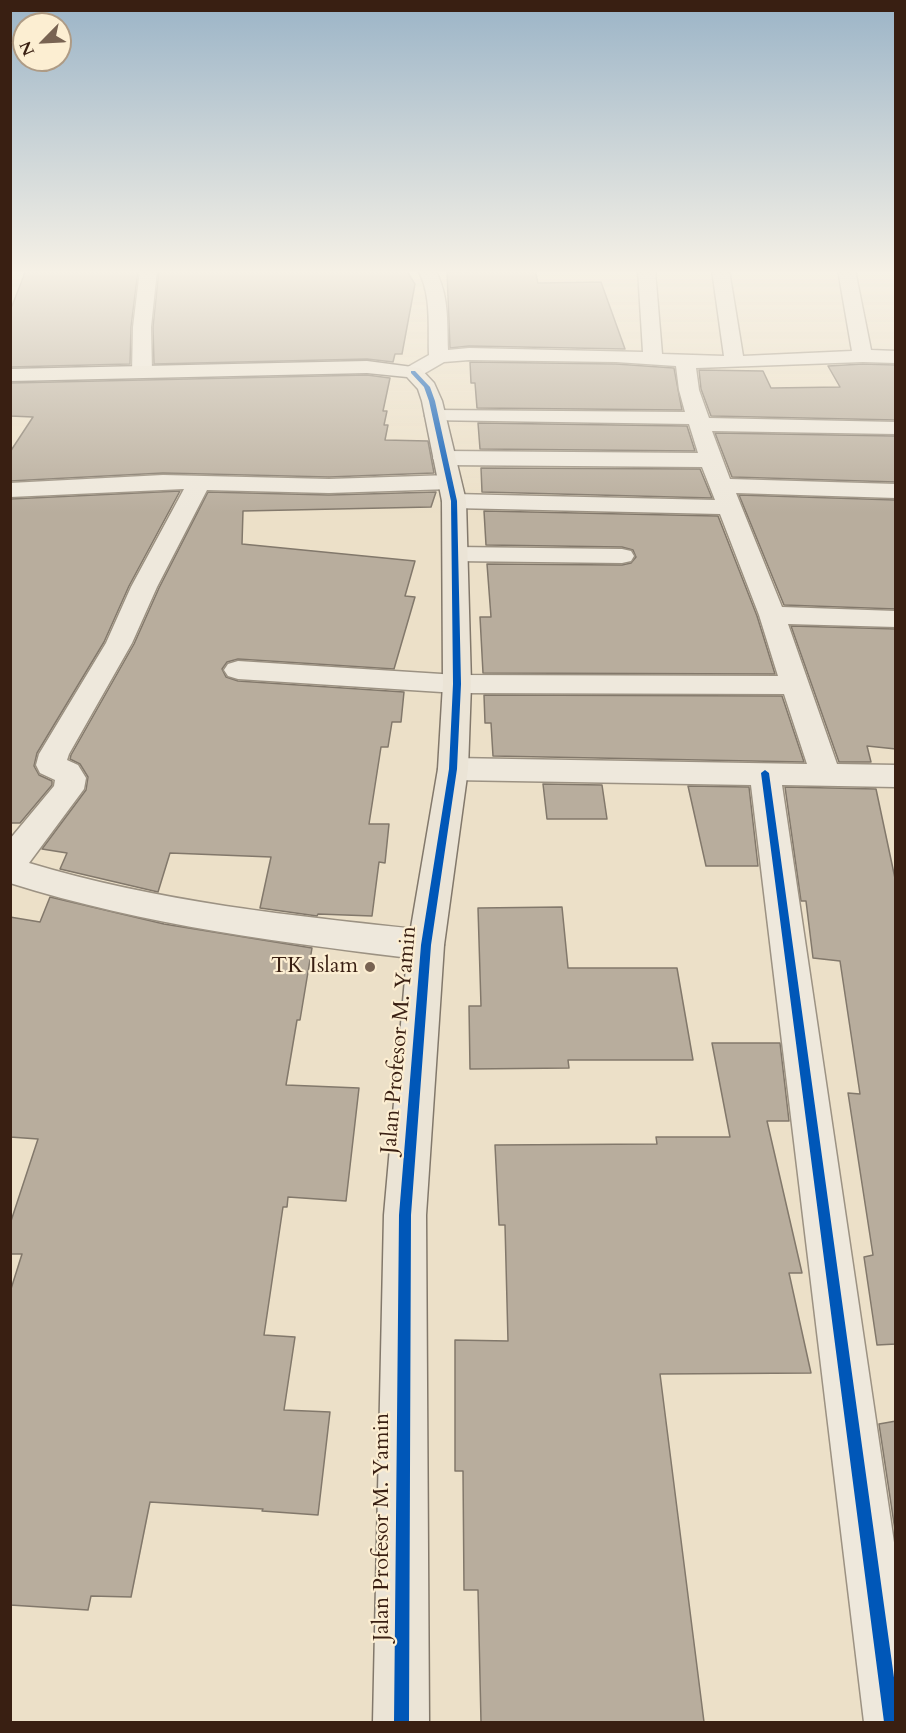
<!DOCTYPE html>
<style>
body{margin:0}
#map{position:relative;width:906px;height:1733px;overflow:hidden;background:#ece0c8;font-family:Cardo,serif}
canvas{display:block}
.frame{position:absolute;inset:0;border:12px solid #391f12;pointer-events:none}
.north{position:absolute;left:12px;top:12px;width:60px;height:60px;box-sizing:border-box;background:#fceed2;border:2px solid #ae9b85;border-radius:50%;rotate:246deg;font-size:16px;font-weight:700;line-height:24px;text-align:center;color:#391f12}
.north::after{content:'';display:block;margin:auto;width:21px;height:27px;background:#786352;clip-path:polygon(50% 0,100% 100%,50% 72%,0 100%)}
</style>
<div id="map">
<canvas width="906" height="1733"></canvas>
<div class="frame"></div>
<div class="north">N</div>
</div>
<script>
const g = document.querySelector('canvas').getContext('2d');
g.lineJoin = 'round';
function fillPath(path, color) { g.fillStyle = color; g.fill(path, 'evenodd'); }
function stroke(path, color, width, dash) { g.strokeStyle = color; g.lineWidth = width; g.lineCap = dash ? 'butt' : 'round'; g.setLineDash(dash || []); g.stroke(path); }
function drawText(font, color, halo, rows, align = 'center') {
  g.font = font + ' Cardo,serif'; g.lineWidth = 4.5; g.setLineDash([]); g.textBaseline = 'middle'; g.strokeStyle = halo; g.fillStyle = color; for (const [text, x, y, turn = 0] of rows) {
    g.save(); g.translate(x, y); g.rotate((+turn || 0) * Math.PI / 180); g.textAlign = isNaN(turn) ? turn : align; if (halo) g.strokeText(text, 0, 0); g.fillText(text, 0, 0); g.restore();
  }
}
const building = new Path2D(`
 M26 270H138L131 327 130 364 10 367V311Z
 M159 270H406L415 284 402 354H395L393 362 367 359 154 364 153 327Z
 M535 270 538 283 601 282 625 349 469 346 450 348 447 272Z
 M470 362 616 364 674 368 682 410 477 408 475 383H471Z
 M863 364 896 365V420L711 416 701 389 699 370 763 371 771 388 840 387 828 366Z
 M367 375 390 378 383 411H387L384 425H388L385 440 428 441 434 473 329 477 163 473 10 481V452L33 417 10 416V383Z
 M478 423 687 426 695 451 480 449Z
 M715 433 896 436V482L732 477Z
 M481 468 700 469 712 498 482 492Z
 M180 491 129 586 104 642 37 753 34 766 39 775 52 781V785L20 823H10V499Z
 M208 492 329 495 436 492 431 507 243 511 242 544 415 561 405 596 415 597 394 669 238 659 227 662 222 669 226 677 238 681 404 692 401 722H392L388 747H381L369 824H389L385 863 379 862 372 916 318 914 317 916 260 908 271 857 170 853 158 892 60 869 67 853 42 849 86 790 88 777 80 764 70 759 71 755 134 644 159 588Z
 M739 495 896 500V609L784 605Z
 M484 511 718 516 757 616 775 674 483 673 480 617H491L487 564 622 565 631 563 636 557 633 550 622 547 486 545Z
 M791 626 896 629V749L867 746 871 762H839Z
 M484 695 782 696 804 762 493 756 491 723H485Z
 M543 784 602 785 607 819H547Z
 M688 786 749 787 758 866H706Z
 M785 787 876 789 896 883V1344L877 1345 864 1257 873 1255 848 1093 860 1094 840 961 813 958 806 901H801Z
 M50 897 164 924 312 948 300 1020H297L286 1085 359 1088 346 1201 288 1197 287 1207H283L264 1335 295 1337 284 1410 330 1412 318 1515 262 1511 263 1509 150 1502 131 1597 91 1596 88 1610 10 1605V1292L22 1254H10V1224L38 1139 10 1137V917L40 922Z
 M562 907 568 968H677L693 1060H568L569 1068 470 1069 469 1006H481L478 908Z
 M712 1043H780L789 1121H767L802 1273H789L811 1373 660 1374 704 1722H481L478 1590H464L463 1471H455V1340L508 1341 505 1225H499L495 1145 657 1144 656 1137H730Z
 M896 1421V1537L879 1424Z`);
const minor = new Path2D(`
 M140 270H157L151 327 152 372 149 376H135L132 372 133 327Z
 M418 270H435C449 294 447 323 448 350L469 348 643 352 638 270H655L662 354 724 356 712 270H729L743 356 852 351 838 270H855L871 350 896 351V363L863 362 696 368 699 390 709 418 896 422V434L712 431 730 479 896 484V498L736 493 782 607 896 611V627L788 624 837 764 896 765V787L782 785 896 1556V1722H864L751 785 453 780 442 777 438 769 442 761 453 758 807 764 784 694 457 693 238 679 228 676 224 670 228 664 238 661 457 675 778 676 759 615 720 514 454 508 446 506 442 501 446 496 454 494 715 500 702 467 444 465 436 463 433 458 436 453 444 451 698 453 689 424 428 420 425 416 428 412 435 410 685 412 679 390 676 366 616 362 469 360 444 362 420 376H406L403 372 406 368 429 355C428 327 432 295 418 270Z
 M163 475 329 479 450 475 458 477 461 482 458 487 450 489 329 493 207 490 157 587 132 643 69 754 67 760 78 765 86 778 84 789 29 863C158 902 292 916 426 930L438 935 444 945 438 955 426 960C285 943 146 926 10 883V839L54 786 55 780 40 773 36 765 39 754 106 643 131 587 184 489 10 497V483Z
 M455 547 622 549 631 551 634 556 631 561 622 563 455 561 446 559 443 554 446 549Z`);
const major = new Path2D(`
 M367 361 420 368 434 383 442 401 466 501 471 684 468 769 444 945 426 1215 429 1722H373L384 1215 408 945 438 769 443 684 442 501 422 401 418 389 407 377 367 373 10 381V369Z`);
const cycleway = new Path2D(`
 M411 371H415L430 387 435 401 457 501 461 684 457 769 431 945 411 1215 409 1722H394L399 1215 421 945 449 769 453 684 451 501 429 401 424 387 411 373Z
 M765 770 769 773 896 1692V1722H884L761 773Z`);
const markers = [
 [370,967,6,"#786352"]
];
const poiNames = [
 ["TK Islam",358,967]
];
const streetNames = [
 ["Jalan Profesor M. Yamin",400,1040,-85],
 ["Jalan Profesor M. Yamin",383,1527,-90]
];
fillPath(building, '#b8ad9d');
stroke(building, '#82786b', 1.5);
stroke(minor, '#9c9283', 3);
stroke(major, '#82786b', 3);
fillPath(minor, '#eee8dc');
fillPath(major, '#ebe4d6');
fillPath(cycleway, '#0057b8');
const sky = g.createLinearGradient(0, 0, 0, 513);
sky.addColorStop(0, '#9bb4c7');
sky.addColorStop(0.53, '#f6f1e6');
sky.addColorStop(1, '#f6f1e600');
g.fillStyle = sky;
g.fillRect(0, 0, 906, 513);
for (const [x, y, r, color] of markers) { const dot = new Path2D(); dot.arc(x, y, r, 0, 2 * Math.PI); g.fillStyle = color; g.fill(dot); stroke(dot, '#fceed2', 2); }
drawText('22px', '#391f12', '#fceed2', poiNames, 'right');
drawText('22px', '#391f12', '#fceed2', streetNames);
</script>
